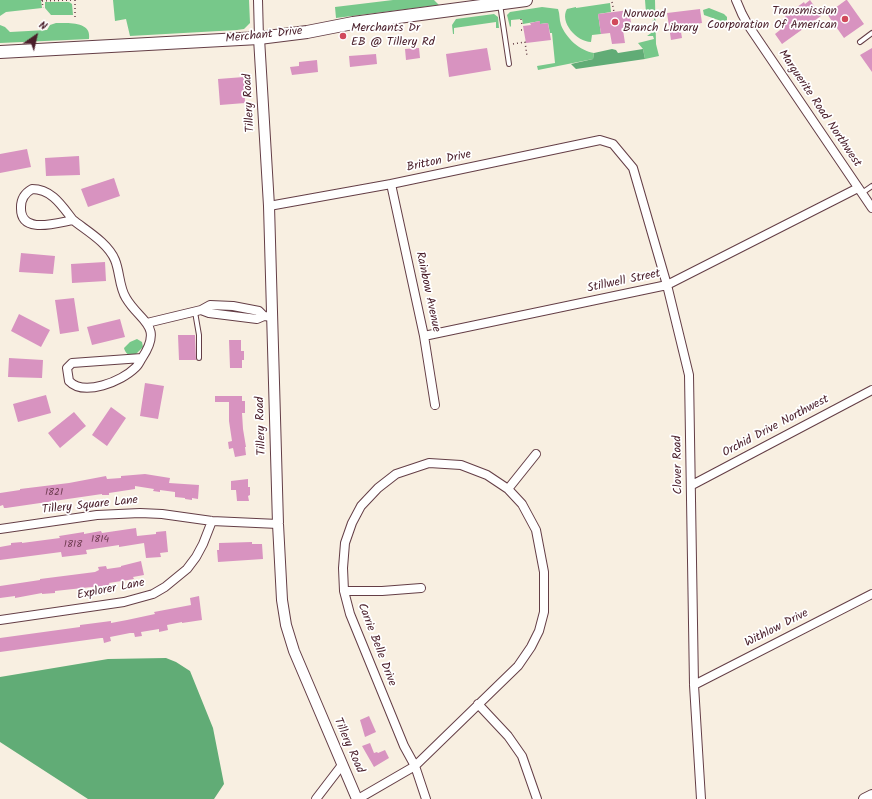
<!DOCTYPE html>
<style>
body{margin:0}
#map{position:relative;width:872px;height:799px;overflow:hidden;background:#f8efe1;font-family:Kalam,sans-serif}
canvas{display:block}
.north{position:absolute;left:16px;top:16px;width:40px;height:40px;-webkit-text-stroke:3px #fff;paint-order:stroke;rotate:34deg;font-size:11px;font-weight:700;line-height:16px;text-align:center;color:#4a1f2b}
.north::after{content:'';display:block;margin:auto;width:14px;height:18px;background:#4a1f2b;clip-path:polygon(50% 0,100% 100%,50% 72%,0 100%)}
</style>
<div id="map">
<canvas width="872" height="799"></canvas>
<div class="north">N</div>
</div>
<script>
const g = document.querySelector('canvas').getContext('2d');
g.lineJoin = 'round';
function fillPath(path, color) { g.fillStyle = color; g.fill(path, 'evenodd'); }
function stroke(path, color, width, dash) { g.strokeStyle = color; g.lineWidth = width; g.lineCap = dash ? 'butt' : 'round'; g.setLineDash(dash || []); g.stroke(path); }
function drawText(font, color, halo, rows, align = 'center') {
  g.font = font + ' Kalam,sans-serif'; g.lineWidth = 3.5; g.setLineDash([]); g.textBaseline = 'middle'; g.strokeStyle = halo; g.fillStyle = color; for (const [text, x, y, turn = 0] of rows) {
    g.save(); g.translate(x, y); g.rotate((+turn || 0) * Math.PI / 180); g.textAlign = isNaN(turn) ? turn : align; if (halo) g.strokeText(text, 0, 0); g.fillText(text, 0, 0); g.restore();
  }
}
const green = new Path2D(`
 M0 0H41L42 8 6 12 0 16Z
 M113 0H249L250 23 244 29 237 30 130 36 126 19 115 21Z
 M393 0H434L439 5 336 18 335 7Z
 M645 0H655L656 44 659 56 645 59 643 49 638 43 654 39 653 36H647L654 31V23L652 21 654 20V14L652 10 646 13Z
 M45 2H69L72 4 73 15H51L45 8Z
 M610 3 611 12 598 14 601 34 592 35 591 42C577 42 559 22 567 9L576 7V8Z
 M542 7 558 9C560 14 559 19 561 25 566 38 580 51 594 53L593 59 538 70 537 66 555 63 552 33H550L548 23 540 24V21L523 24 522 19 511 20V26L510 27 507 15 510 12Z
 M709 8 724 14 727 17V21L724 22 704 15 703 10Z
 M494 14 498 17 499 28H496V22L454 28V34H453L452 25 456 19Z
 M56 23C68 23 92 21 89 39L0 43V25L5 27 10 32 47 30 50 25Z
 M137 339 142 342 143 347 134 356C129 356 125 353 124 348L130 342Z`);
const forest = new Path2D(`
 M612 49 616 50 618 53 643 49 645 59 576 69 571 64 593 59 594 53Z
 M166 658 176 662 190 671 213 728 224 784 214 799H88L0 742V677L108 659Z`);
const building = new Path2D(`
 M810 0 821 16 782 44 775 34 785 26 781 20 786 17 785 16 804 2 805 4Z
 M846 0H847L864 24 844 38 827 14Z
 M700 9 702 23 680 26 682 38 671 40 667 13Z
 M629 10 632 29 623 30 625 43 612 44 610 33 601 34 598 14Z
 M540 21V24L548 23 551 40 526 43 523 26 531 25 530 23Z
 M419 48 420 58 406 60 405 49Z
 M487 48 491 70 449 77 446 54Z
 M872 48V72L860 55Z
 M376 54 377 64 350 67 349 56Z
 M317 60 318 72 292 75 290 67 299 66V62Z
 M244 77 245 103 220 105 218 79Z
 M27 149 31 167 0 173V154Z
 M79 156 80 175 46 176 45 158Z
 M114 178 120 196 88 207 81 189Z
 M21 253 55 256 53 274 19 272Z
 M105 262 106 281 72 283 71 264Z
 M74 298 79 331 60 334 55 300Z
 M19 314 50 330 41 347 11 331Z
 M120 319 125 337 92 345 87 327Z
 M178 335H195L196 360H179Z
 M229 340H241V351H244V360H242V368H230Z
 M9 358 43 360 42 378 8 377Z
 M145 383 164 386 158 419 140 416Z
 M46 395 51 413 18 422 13 404Z
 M215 396H242V401H245V413H242L243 429 246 447H245L246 455 235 457 233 448 229 449 228 442 232 441 229 421V402H215Z
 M111 407 126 418 107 446 92 435Z
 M74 412 86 426 60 448 48 433Z
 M145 474 170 478 169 483 199 485 198 499 192 498V500L185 499V498L175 497V492L160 490V492L153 491 154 489 135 486V489L109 493V495H102V494L6 508H4L3 505 0 506V493L20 490V489L69 483 106 476 107 479 121 478V476Z
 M248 479V487H250V495L248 496 249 501H237L236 490H231V481Z
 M136 528 137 536 156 534V532L166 531 168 552 160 553 161 557 146 558 144 543 119 547V545L86 550 87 554 62 557 61 552 0 560V547L11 545V543L22 542V543L60 538 59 536 84 532V534L101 531 102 533Z
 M252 542V544H262L263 559 218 562 217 550H219V543Z
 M141 561 144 575 133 577 134 579 109 583 110 585 55 591V593L42 594V593L15 598V596L0 598V586L40 580V579L95 572 99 570 98 567 106 566 107 569 121 567V566Z
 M199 596 202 620 182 623V622L167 625 168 630 159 632V629L141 632 142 636 135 637 134 633H130L110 637 111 641 104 643 103 638H101L0 652V638L80 627V625L111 621V623L127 620 155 614 154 612 191 605 190 598Z
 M369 716 376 732 365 737 360 720Z
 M370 743 374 753 377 752 378 753 385 750 389 758 374 767 362 746Z`);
const path = new Path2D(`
 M42 0 43 8
 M75 0V20
 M42 1 74 0
 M612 2 614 12
 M521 19 522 25
 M521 30H523
 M513 44 525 42 527 56`);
const service = new Path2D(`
 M500 4 509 64
 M860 42 872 33
 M862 193 872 186
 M195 312 199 335V358`);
const minor = new Path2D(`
 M258 0 259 38
 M736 0 742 14 748 25 872 208
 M391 184 424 336 435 405
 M32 189C52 189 62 206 73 220 56 223 20 235 21 207 21 198 25 193 32 189Z
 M269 206 391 184 600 140 613 144 633 168 667 285 689 375 694 685 701 799
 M73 220C87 231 108 243 115 260 120 272 119 287 126 298 140 322 164 325 142 358
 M201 310 209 313 257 319 264 316
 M147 323 201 310 210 305 233 306 259 311 264 316 272 317
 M424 336 667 285 858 188
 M142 358C140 361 138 366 135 368 122 381 84 397 69 381L67 368 72 363Z
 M692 485 872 390
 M508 489 536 454
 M0 529 97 515 140 513 162 514 212 521 278 524
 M344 591H382L421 588
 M0 620 124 602 153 594 165 587 187 569 196 557 203 544 212 521
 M694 685 872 594
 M478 704 508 736 522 756 537 799
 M316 799 342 765
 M358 799 415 766 518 666 531 647 539 631 544 612V572L536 530 522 504 508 489 487 475 461 465 429 463 396 474 378 488 361 506 352 523 345 543 343 568 344 591 350 614 404 746 415 766 426 799`);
const tertiary = new Path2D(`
 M259 38 269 206 278 524 282 600 286 625 294 651 357 799
 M864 799 872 795`);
const secondary = new Path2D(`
 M0 52 259 38 307 32 353 23 526 0`);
const markers = [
 [845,19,4,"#d1495b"],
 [615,22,4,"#d1495b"],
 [343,36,4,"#d1495b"]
];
const numberNames = [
 ["1821",54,493],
 ["1814",100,540],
 ["1818",73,545]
];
const poiNames = [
 ["Transmission",837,12,"right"],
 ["Coorporation Of American",837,26,"right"],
 ["Norwood",623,15],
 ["Branch Library",623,29],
 ["Merchants Dr",351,29],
 ["EB @ Tillery Rd",351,43]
];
const streetNames = [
 ["Merchant Drive",264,36,-6],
 ["Tillery Road",250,103,-93],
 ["Marguerite Road Northwest",819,109,56],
 ["Britton Drive",439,162,-12],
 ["Stillwell Street",624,282,-12],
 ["Rainbow Avenue",427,292,78],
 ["Tillery Road",262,426,-92],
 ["Orchid Drive Northwest",776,427,-28],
 ["Clover Road",679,465,-91],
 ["Tillery Square Lane",90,506,-6],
 ["Explorer Lane",111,590,-11],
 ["Withlow Drive",777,629,-27],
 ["Carrie Belle Drive",376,645,69],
 ["Tillery Road",348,746,66]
];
fillPath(green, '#77c88a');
fillPath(forest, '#61ac76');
fillPath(building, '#d893c0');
stroke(service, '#643e46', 6);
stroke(minor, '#643e46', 10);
stroke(tertiary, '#643e46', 12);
stroke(secondary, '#643e46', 14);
stroke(path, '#643e46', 1.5, [1, 3]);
stroke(service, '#fff', 4);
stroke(minor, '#fff', 8);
stroke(tertiary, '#fff', 10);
stroke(secondary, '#fff', 12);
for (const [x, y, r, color] of markers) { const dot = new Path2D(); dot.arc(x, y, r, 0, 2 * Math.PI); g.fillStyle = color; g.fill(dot); stroke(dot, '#fff', 1.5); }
drawText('10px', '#6e3c50', null, numberNames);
drawText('12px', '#4a1f2b', '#fff', poiNames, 'left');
drawText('12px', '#4a1f2b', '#fff', streetNames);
</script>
